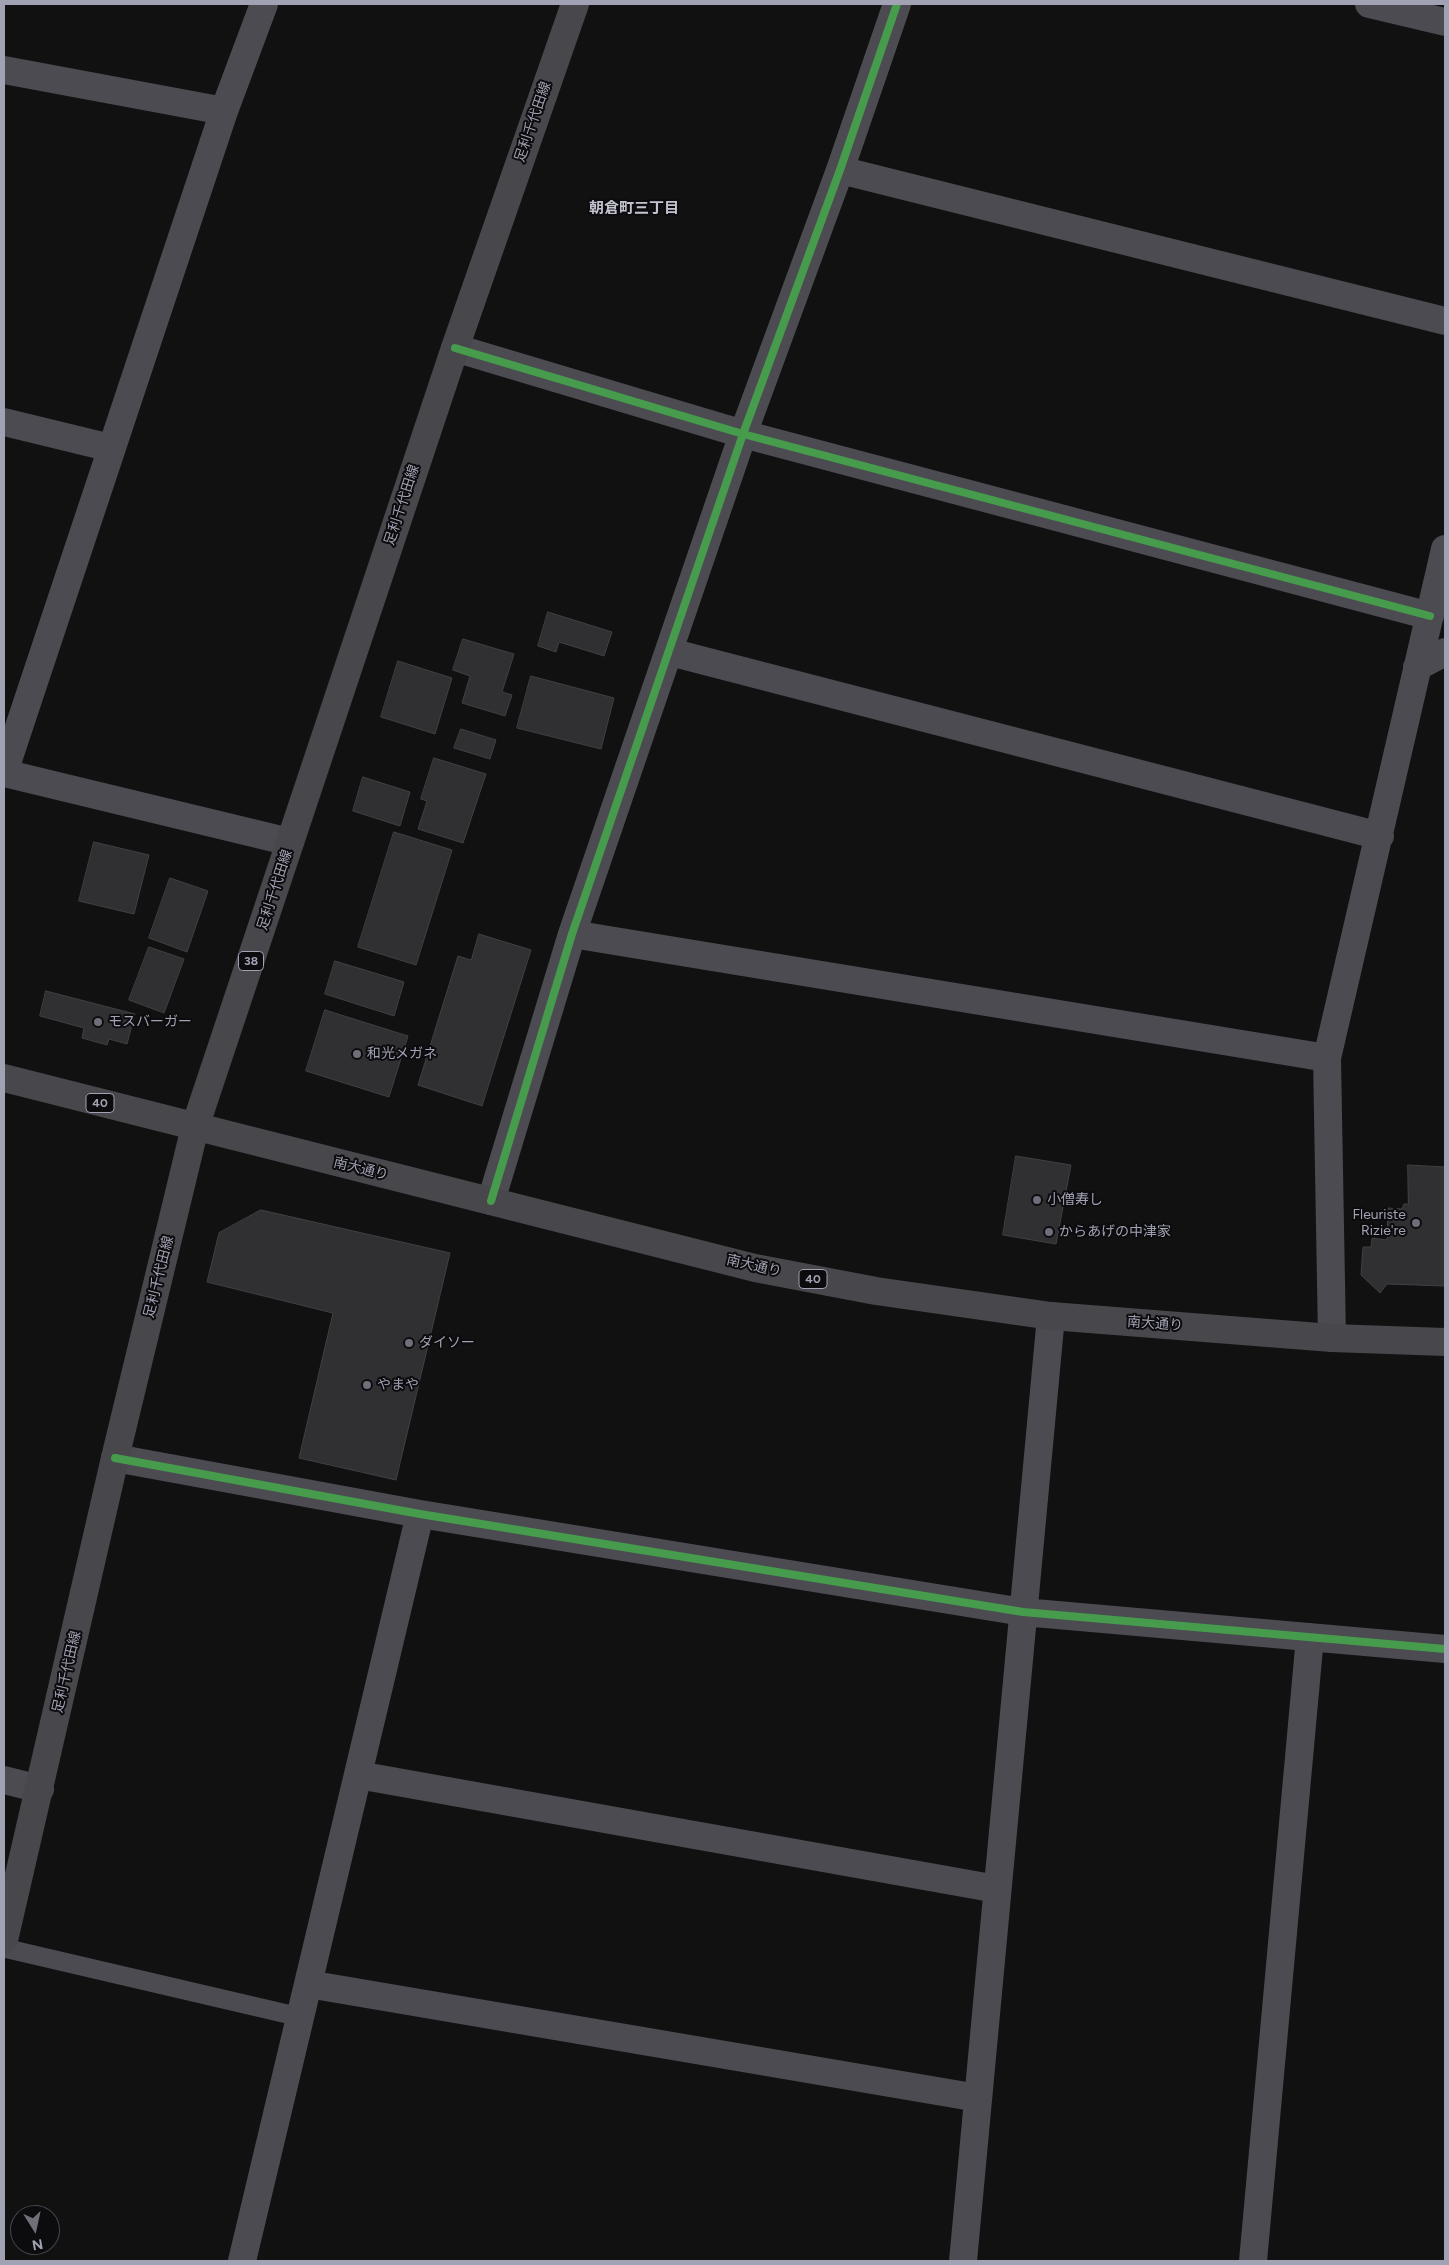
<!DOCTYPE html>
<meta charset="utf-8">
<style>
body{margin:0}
#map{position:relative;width:1449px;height:2265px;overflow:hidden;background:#111;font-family:Figtree,sans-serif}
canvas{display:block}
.frame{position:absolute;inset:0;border:5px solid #a1a2b3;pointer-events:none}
.north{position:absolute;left:10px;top:2205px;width:50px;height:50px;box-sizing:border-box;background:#0c0b0d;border:1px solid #48474f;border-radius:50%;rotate:170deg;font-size:14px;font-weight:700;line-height:20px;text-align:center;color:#a1a2b3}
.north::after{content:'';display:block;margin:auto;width:18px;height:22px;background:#6f6f7a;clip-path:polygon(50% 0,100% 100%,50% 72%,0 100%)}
</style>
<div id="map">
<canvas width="1449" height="2265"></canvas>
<div class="frame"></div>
<div class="north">N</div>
</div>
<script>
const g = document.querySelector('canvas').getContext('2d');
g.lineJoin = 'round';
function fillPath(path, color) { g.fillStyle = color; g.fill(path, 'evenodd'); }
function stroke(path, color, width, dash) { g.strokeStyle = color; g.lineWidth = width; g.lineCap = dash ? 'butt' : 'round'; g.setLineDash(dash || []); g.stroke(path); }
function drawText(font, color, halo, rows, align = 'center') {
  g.font = font + ' Figtree,"Noto Sans JP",sans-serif'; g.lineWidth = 4; g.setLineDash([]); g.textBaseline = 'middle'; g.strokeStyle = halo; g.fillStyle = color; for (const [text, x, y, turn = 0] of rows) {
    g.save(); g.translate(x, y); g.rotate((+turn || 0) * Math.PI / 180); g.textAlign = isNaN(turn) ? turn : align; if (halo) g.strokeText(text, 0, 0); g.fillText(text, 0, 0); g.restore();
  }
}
const building = new Path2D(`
 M548 612 612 632 604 656 559 642 556 652 538 646Z
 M463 639 514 654 502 692 512 695 505 716 462 703 470 676 453 670Z
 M398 661 452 678 435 734 381 717Z
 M531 676 614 698 601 749 517 728Z
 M461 729 496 740 490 759 454 748Z
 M434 758 486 774 463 843 418 829 427 801 421 799Z
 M363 777 410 792 400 826 353 811Z
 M394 832 452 850 416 965 358 947Z
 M94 842 149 855 134 914 79 901Z
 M170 878 208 891 187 952 149 938Z
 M479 934 531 950 482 1106 418 1085 458 956 471 960Z
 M149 947 184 959 164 1013 129 1000Z
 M335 961 404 982 394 1016 325 994Z
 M46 991 135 1014 127 1044 109 1039 107 1045 82 1038 84 1028 40 1016Z
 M325 1010 408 1036 389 1097 306 1071Z
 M1016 1156 1071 1165 1056 1244 1003 1235Z
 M1408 1165 1445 1167V1286L1387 1284 1380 1293 1361 1275 1363 1247H1371L1372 1238 1387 1240 1388 1208 1402 1209 1404 1204H1408Z
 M261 1210 450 1253 396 1480 299 1458 333 1313 207 1282 219 1233Z`);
const lane = new Path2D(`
 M4 1948 300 2017`);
const street = new Path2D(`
 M1369 4 1445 22
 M4 70 224 111
 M840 170 1445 321
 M455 348 743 434 1430 616
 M4 422 111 448
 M670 652 1380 836
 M1417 667 1445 652
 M4 772 224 111 264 4
 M4 773 290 842
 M572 934 1327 1058
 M491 1201 572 934 743 434 840 170 897 4
 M1332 1338 1327 1058 1445 549
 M115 1458 420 1514 1023 1612 1445 1649
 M358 1775 997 1889
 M4 1780 40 1789
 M308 1984 978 2098
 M242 2261 420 1514
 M963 2261 1051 1316
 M1253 2261 1310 1637`);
const primary = new Path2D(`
 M4 1078 755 1268 876 1291 1051 1316 1332 1338 1445 1342
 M4 1940 115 1458 195 1127 455 348 575 4`);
const cycleway = new Path2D(`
 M455 348 743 434 1430 616
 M491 1201 572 934 743 434 840 170 897 4
 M115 1458 420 1514 1023 1612 1445 1649`);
const markers = [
 [98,1022,5,"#6f6f7a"],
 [357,1054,5,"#6f6f7a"],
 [1037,1200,5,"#6f6f7a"],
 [1416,1223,5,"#6f6f7a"],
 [1049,1232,5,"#6f6f7a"],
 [409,1343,5,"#6f6f7a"],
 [367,1385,5,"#6f6f7a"]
];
const shields = [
 [251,961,25],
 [100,1103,28],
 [813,1279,28]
];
const shieldNames = [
 ["38",251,961],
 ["40",100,1103],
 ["40",813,1279]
];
const streetNames = [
 ["足利千代田線",533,122,-71],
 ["足利千代田線",402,505,-72],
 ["足利千代田線",275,890,-72],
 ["南大通り",361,1169,14],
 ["南大通り",754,1266,13],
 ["足利千代田線",159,1277,-76],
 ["南大通り",1155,1324,4],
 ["足利千代田線",67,1672,-77]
];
const poiNames = [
 ["モスバーガー",108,1022],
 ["和光メガネ",367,1054],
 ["小僧寿し",1047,1200],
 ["Fleuriste",1406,1215,"right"],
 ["Rizie're",1406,1231,"right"],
 ["からあげの中津家",1059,1232],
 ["ダイソー",419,1343],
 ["やまや",377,1385]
];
const neighbourhoodNames = [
 ["朝倉町三丁目",634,209]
];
fillPath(building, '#303032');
stroke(building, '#404045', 1);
stroke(lane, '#4b4b51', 19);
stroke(street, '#4b4b51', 28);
stroke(primary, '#48474c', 28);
stroke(cycleway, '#469c4c', 8);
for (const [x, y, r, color] of markers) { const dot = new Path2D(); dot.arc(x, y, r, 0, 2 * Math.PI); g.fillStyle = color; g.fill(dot); stroke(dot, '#0c0b0d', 2); }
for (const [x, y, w] of shields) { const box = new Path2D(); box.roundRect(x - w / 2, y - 9.5, w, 19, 4); g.fillStyle = '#0c0b0d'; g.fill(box); stroke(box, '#a1a2b3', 1); }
drawText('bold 12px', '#a1a2b3', null, shieldNames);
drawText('14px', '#a1a2b3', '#0c0b0d', streetNames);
drawText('14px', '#a1a2b3', '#0c0b0d', poiNames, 'left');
drawText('bold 15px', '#c2c3cf', '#0c0b0d', neighbourhoodNames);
</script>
